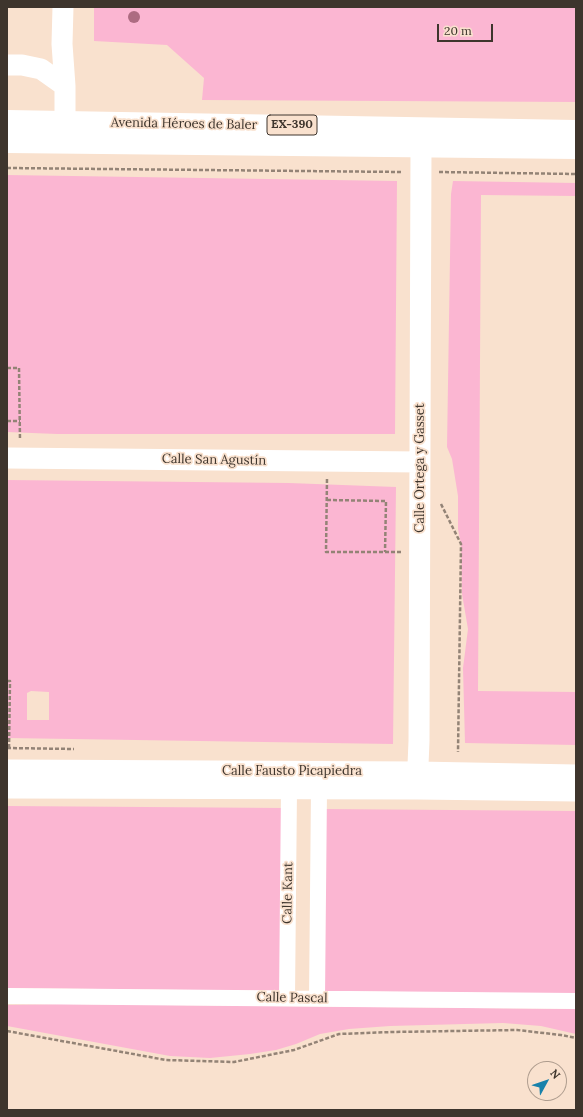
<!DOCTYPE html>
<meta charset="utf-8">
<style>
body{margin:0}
#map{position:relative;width:583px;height:1117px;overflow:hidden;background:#f9e1ce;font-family:Lora,serif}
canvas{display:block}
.frame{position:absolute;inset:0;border:8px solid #3e352d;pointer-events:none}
.north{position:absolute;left:527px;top:1061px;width:40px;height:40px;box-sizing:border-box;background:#f9e1ce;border:1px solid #ae9c8e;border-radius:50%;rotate:50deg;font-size:11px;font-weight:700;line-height:16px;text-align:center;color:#3e352d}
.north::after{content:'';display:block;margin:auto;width:14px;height:18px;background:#1982ab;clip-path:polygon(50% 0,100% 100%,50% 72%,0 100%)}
.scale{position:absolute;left:437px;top:24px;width:56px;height:18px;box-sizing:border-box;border:2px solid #3e352d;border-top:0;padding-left:5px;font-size:12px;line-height:14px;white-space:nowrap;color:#3e352d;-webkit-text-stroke:3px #f9e1ce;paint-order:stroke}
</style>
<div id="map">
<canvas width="583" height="1117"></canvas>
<div class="frame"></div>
<div class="north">N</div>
<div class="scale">20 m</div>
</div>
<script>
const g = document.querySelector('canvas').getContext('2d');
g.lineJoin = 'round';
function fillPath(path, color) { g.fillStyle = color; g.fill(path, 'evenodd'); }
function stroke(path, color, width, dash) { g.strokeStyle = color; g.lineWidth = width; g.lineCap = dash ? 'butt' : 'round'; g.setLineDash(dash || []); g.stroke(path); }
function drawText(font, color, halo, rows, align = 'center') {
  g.font = font + ' Lora,serif'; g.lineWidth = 3.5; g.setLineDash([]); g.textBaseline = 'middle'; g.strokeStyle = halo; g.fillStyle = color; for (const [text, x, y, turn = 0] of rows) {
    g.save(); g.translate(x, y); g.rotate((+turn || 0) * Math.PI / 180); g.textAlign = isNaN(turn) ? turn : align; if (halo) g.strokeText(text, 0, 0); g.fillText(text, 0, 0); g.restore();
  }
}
const green = new Path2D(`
 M94 7H576V102L202 100 204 78 167 45 94 41Z
 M7 175 397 181 395 434H57L7 432Z
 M453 181 576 183V196L481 195 478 691 576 692V745L465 743 463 668 468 629 462 594 461 544 458 529V496L452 459 447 447 451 194Z
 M7 480 289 483 396 487 393 744 7 738ZM31 691 49 692V720H27V693Z
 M7 806 284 808 283 991 7 988Z
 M325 809 576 811V994L323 991Z
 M62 1004 576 1009V1034L541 1026 503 1023 390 1026 349 1029 320 1034 296 1044 276 1050 250 1054 210 1058 170 1056 7 1026V1005Z`);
const path = new Path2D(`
 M7 168 402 172
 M439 172 576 174
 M7 368H19L20 440
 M7 421H20
 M327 479 326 552H401
 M327 500 386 501 385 552
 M441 504 461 544 458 752
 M7 681H10L9 749
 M7 748 74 749
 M7 1031 166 1060 234 1062 294 1050 339 1034 392 1032 517 1030 561 1035 576 1038`);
const pedestrian = new Path2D(`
 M7 996 576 1001
 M287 998 289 789
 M317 998 319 790`);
const minor = new Path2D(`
 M63 7 62 44 65 86V122
 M7 65H22L41 69 65 86
 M7 458 420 462
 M7 770 418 772 576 775
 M7 788 417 789 576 791
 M417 789 419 741 421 147`);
const primary = new Path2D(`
 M7 121 576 131
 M7 142 576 148`);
const trees = [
 [134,17]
];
const shields = [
 [292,125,50]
];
const shieldNames = [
 ["EX-390",292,125]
];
const streetNames = [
 ["Avenida Héroes de Baler",184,124,1],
 ["Calle San Agustín",214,460,1],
 ["Calle Ortega y Gasset",420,468,-90],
 ["Calle Fausto Picapiedra",292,771],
 ["Calle Kant",288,893,-89],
 ["Calle Pascal",292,998,1]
];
fillPath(green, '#fbb6d2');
stroke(path, '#938376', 2.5, [4, 2]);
stroke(pedestrian, '#fff', 16);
stroke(minor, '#fff', 21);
stroke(primary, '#fff', 22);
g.fillStyle = '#ad6c82';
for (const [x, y] of trees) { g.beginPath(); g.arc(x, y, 6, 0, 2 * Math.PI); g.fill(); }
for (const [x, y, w] of shields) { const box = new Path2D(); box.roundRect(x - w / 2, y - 10, w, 20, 3); g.fillStyle = '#f9e1ce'; g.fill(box); stroke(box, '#3e352d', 1); }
drawText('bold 12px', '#3e352d', null, shieldNames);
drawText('13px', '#3e352d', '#f9e1ce', streetNames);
</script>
